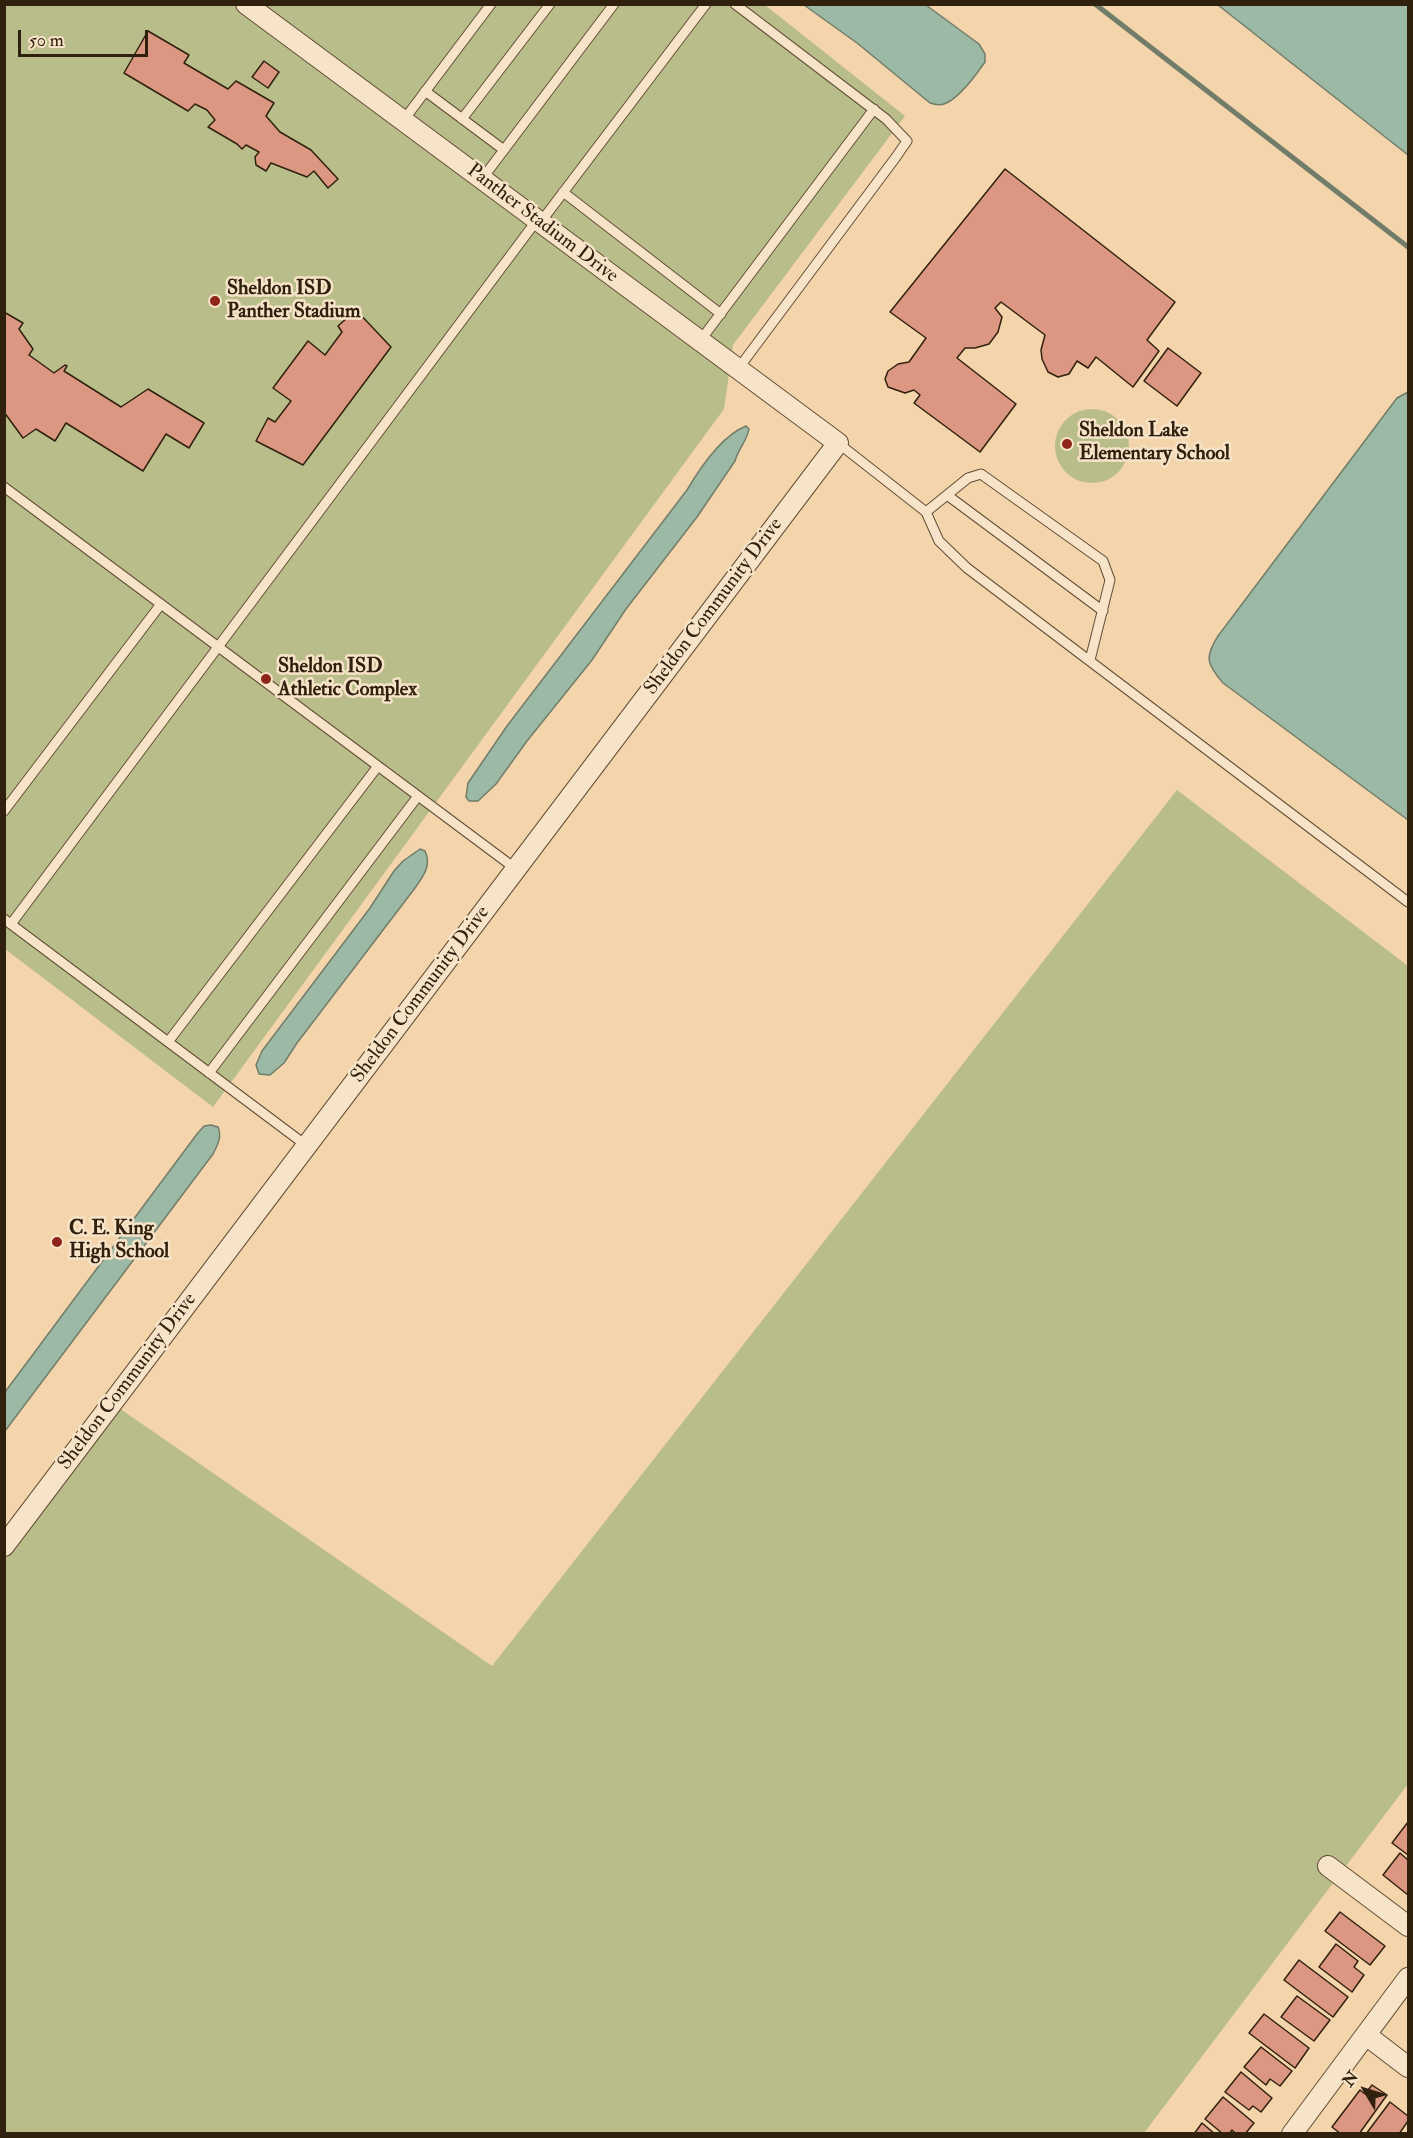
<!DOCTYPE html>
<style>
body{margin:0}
#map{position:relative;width:1413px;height:2138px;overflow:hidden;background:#f3d4ab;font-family:"IM FELL Double Pica",serif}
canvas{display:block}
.frame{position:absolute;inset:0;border:6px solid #30210e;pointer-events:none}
.north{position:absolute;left:1335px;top:2060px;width:60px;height:60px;-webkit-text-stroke:4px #f7e3c8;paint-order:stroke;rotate:308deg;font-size:16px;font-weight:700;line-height:24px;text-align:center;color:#30210e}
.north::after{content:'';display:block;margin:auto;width:21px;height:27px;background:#30210e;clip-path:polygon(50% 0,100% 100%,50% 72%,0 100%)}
.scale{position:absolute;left:18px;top:30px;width:130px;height:27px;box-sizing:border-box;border:3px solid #30210e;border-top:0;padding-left:8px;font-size:18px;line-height:21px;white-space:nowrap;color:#30210e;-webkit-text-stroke:4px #f7e3c8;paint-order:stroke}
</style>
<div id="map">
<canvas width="1413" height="2138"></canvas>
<div class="frame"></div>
<div class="north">N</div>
<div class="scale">50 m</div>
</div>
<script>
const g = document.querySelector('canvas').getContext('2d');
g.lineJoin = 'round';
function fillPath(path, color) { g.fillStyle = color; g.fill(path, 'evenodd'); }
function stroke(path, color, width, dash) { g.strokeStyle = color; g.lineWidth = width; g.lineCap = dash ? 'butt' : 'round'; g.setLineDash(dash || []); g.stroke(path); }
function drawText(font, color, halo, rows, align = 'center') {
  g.font = font + ' "IM FELL Double Pica",serif'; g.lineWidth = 5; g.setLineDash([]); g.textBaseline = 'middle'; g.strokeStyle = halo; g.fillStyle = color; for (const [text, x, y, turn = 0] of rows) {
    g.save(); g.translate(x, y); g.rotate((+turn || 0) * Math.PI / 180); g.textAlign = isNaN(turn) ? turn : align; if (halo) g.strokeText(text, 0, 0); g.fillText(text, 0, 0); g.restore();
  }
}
const green = new Path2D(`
 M5 5H765L905 116 733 345 724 409 213 1107 5 949Z
 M1055 446a37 37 0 1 1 74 0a37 37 0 1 1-74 0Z
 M1177 790 1408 966V1784L1144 2133H5L4 1561 119 1408 492 1666Z`);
const water = new Path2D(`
 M804 5H926L979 44 985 54V62C976 75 959 99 944 104 939 106 934 104 930 103L857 43Z
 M1218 5H1408V155Z
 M1408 392V820L1223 683C1207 664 1204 658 1218 636L1397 398Z
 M746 426 749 429C747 441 738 449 735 461L697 517 626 609 592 660 527 741 496 784 478 801H469L466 797 468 783 507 726 687 490C700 468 721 436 746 426Z
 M420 849 425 851C432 865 423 877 415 888L297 1043 284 1063 270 1075 259 1074 256 1065 262 1051 370 908 394 871 403 861Z
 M211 1125 218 1127C222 1137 218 1144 213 1154L5 1431V1392L197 1134 204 1126Z`);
const stream = new Path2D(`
 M1095 4 1408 247`);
const building = new Path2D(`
 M148 31 189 55 184 63 228 89 236 81 274 103 266 116 280 132 311 150 338 179 328 188 314 171 307 177 271 163 266 171 256 165 255 157 259 152 246 145 242 149 237 144 208 127 215 120 207 110 195 104 188 111 124 73Z
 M264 61 279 72 268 88 252 77Z
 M1005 169 1175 302 1147 340 1159 351 1133 387 1096 357 1088 368 1077 361 1069 374 1058 377 1048 372 1042 359 1041 350 1045 335 1001 302 995 308 1002 317 998 332 989 344 975 348H965L957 358 1016 404 980 452 914 403 920 395 914 390 905 393 888 387 885 379 888 371 898 364 909 362 926 338 890 312Z
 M356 310 391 347 303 465 256 441 268 418 275 422 291 401 273 388 308 341 325 355 342 332 338 326Z
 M4 312 23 323 19 329 33 349 29 355 54 373 65 365 67 366 64 371 121 407 148 389 204 423 189 448 166 434 143 471 66 423 55 441 36 429 23 438 4 412Z
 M1168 348 1201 373 1177 406 1144 381Z
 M1408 1822V1855L1392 1843Z
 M1400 1853 1408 1860V1895L1383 1875Z
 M1340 1912 1385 1946 1370 1965 1325 1931Z
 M1336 1944 1358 1961 1354 1967 1364 1975 1352 1992 1319 1967Z
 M1299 1960 1348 1997 1333 2017 1284 1980Z
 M1297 1996 1330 2020 1314 2041 1281 2017Z
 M1264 2014 1309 2048 1295 2068 1249 2033Z
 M1261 2047 1292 2071 1280 2086 1270 2079 1266 2085 1244 2067Z
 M1241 2072 1272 2098 1261 2112 1253 2106 1249 2110 1225 2092Z
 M1372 2085 1387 2095 1359 2134H1341L1332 2127 1360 2090 1365 2094Z
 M1223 2097 1254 2123 1245 2134H1236L1232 2130 1229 2134H1223L1205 2119Z
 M1390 2102 1408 2116V2121L1399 2134H1366Z
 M1202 2123 1215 2134H1194Z`);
const lane = new Path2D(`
 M735 4 886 119 907 141 896 157 738 369
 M425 91 504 150
 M462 119 550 4
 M403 121 491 4
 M482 179 614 4
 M563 192 721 314
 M540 223 706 4
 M700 341 874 109
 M838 443 926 512 939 541 967 568 1408 902
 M4 487 516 869
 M947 495 1103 611
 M926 512 968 478 981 474 1103 561 1110 580 1090 660
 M4 811 161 604
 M4 919 307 1146
 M11 924 537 220
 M168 1042 378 766
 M209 1073 418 796`);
const street = new Path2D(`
 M4 1546 838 443 246 4
 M1328 1866 1408 1926
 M1366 2035 1408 2067
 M1292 2134 1408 1978`);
const markers = [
 [215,301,6,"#8f2418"],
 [1067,444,6,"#8f2418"],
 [266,679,6,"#8f2418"],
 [57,1242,6,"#8f2418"]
];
const streetNames = [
 ["Panther Stadium Drive",542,224,37],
 ["Sheldon Community Drive",714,607,-53],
 ["Sheldon Community Drive",421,995,-53],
 ["Sheldon Community Drive",128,1382,-53]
];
const poiNames = [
 ["Sheldon ISD",227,290],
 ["Panther Stadium",227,313],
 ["Sheldon Lake",1079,432],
 ["Elementary School",1079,455],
 ["Sheldon ISD",278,668],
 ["Athletic Complex",278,691],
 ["C. E. King",69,1230],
 ["High School",69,1253]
];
fillPath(green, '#b9bd8a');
fillPath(water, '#9cb9a5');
stroke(water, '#717c69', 1.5);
stroke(stream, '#717c69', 5);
fillPath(building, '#dc9782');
stroke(building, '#30210e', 1.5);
stroke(lane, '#614e35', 11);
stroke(street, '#614e35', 22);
stroke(lane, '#f7e3c8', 9);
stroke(street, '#f7e3c8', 20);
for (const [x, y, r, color] of markers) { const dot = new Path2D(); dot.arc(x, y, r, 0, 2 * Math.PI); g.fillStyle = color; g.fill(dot); stroke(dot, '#f7e3c8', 2); }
drawText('20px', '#30210e', '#f7e3c8', streetNames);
drawText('bold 20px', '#30210e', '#f7e3c8', poiNames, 'left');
</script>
